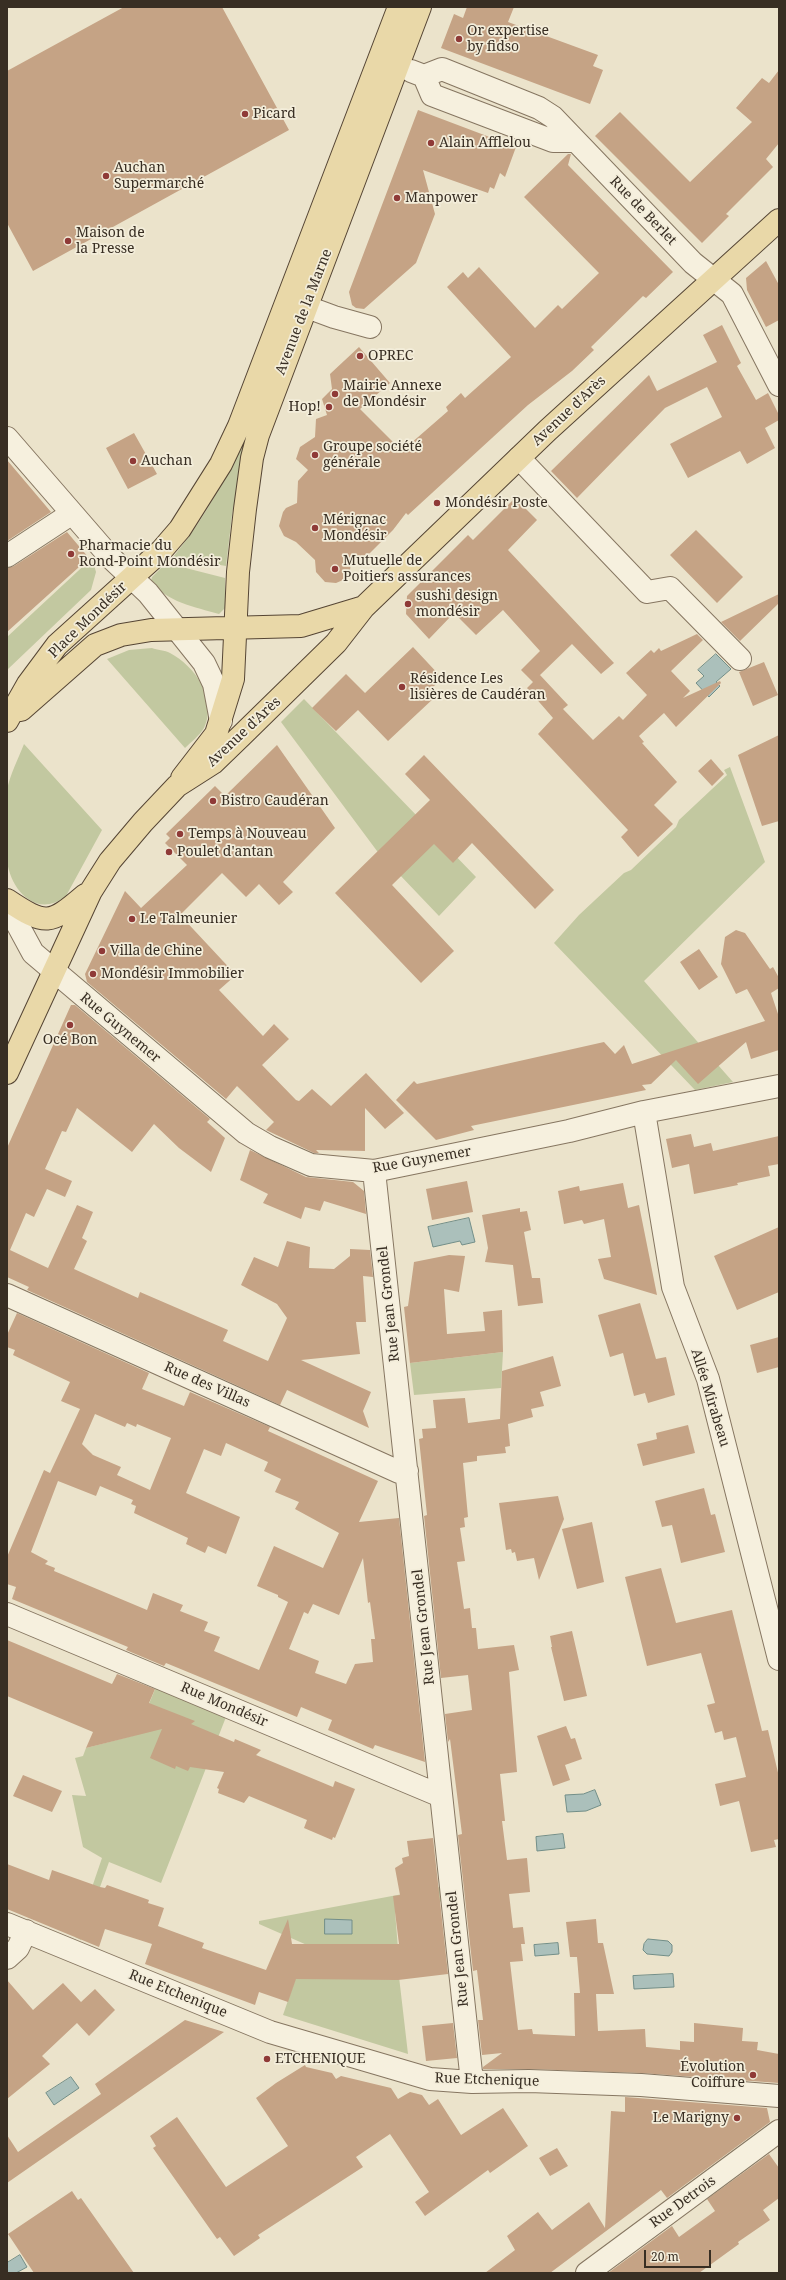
<!DOCTYPE html>
<meta charset="utf-8">
<style>
body{margin:0}
#map{position:relative;width:786px;height:2280px;overflow:hidden;background:#ebe3cb;font-family:"Noto Serif",serif}
canvas{display:block}
.frame{position:absolute;inset:0;border:8px solid #382e23;pointer-events:none}
.scale{position:absolute;left:644px;top:2250px;width:67px;height:18px;box-sizing:border-box;border:2px solid #382e23;border-top:0;padding-left:5px;font-size:12px;line-height:14px;white-space:nowrap;color:#382e23;-webkit-text-stroke:3px #f3edda;paint-order:stroke}
</style>
<div id="map">
<canvas width="786" height="2280"></canvas>
<div class="frame"></div>
<div class="scale">20 m</div>
</div>
<script>
const g = document.querySelector('canvas').getContext('2d');
g.lineJoin = 'round';
function fillPath(path, color) { g.fillStyle = color; g.fill(path, 'evenodd'); }
function stroke(path, color, width, dash) { g.strokeStyle = color; g.lineWidth = width; g.lineCap = dash ? 'butt' : 'round'; g.setLineDash(dash || []); g.stroke(path); }
function drawText(font, color, halo, rows, align = 'center') {
  g.font = font + ' "Noto Serif",serif'; g.lineWidth = 3.5; g.setLineDash([]); g.textBaseline = 'middle'; g.strokeStyle = halo; g.fillStyle = color; for (const [text, x, y, turn = 0] of rows) {
    g.save(); g.translate(x, y); g.rotate((+turn || 0) * Math.PI / 180); g.textAlign = isNaN(turn) ? turn : align; if (halo) g.strokeText(text, 0, 0); g.fillText(text, 0, 0); g.restore();
  }
}
const green = new Path2D(`
 M250 419 232 515 226 566 173 557C208 515 230 470 250 419Z
 M92 558 96 572 91 590 7 670V637Z
 M166 563 225 578V608L219 614C195 607 166 602 151 581L152 577Z
 M152 648C157 650 165 650 170 653 195 666 218 699 204 728 200 735 191 742 185 748L107 659 129 650Z
 M304 699 476 877 439 916 377 851 281 722Z
 M24 744 102 830 66 896C37 919 11 891 7 861 5 847 5 804 7 790 10 775 18 759 24 744Z
 M730 767 765 862 644 981 733 1082 695 1090 554 943 579 915 624 873 631 870 676 827 679 820 727 775 724 770Z
 M503 1352 501 1388 414 1395 410 1363Z
 M156 1687 226 1717 161 1883 109 1862 81 1940 75 1937 102 1858 83 1847 72 1795 86 1796 75 1758 83 1756 86 1748 136 1735Z
 M440 1887 443 1901 395 1911 398 1949 396 1951 408 2054 283 2015 307 1945 259 1924V1921Z`);
const water = new Path2D(`
 M716 654 731 669 716 682 720 686 709 697 696 683 704 676 698 670Z
 M469 1218 475 1242 462 1245 460 1241 433 1247 428 1227Z
 M595 1790 601 1805 586 1811 567 1812 565 1795 583 1794Z
 M563 1834 565 1848 537 1851 536 1837Z
 M325 1919 352 1920V1934H325Z
 M648 1939 668 1941 672 1945V1952L669 1956 647 1954 643 1950 644 1944Z
 M558 1943 559 1954 535 1956 534 1945Z
 M673 1974 674 1987 634 1989 633 1976Z
 M71 2077 79 2088 54 2105 46 2093Z
 M20 2255 27 2267 16 2273H7V2263Z`);
const building = new Path2D(`
 M124 7H222L289 130 33 271 7 223V71Z
 M467 7H514L508 22 598 55 593 66 603 70 590 104 441 48 454 14 463 18Z
 M779 70V143L766 159 773 167 726 214 729 216 702 243 595 136 620 112 690 182 752 122 736 108 762 78 769 83Z
 M418 110 516 147 505 177 500 173 494 189 490 187 488 193 423 170 435 214 416 263 364 309 356 308 352 305 349 292Z
 M568 154H571L568 165 673 272 646 298 643 296 591 347 594 350 572 371 528 405 408 515 406 513 393 530 370 553 351 562 350 570 343 580 336 583 325 582 316 572 315 560 296 542 284 536 279 526 283 512 286 508 297 503 298 481 308 470 296 459 300 447 315 437 316 419 327 415 322 399 332 389 330 374 359 347 390 383 360 409 402 451 448 411 446 407 461 393 465 398 511 357 447 287 463 272 468 278 479 267 535 328 558 305 562 309 599 273 524 197Z
 M766 261 779 285V320L766 327 747 290 746 278Z
 M722 325 741 363 737 366 756 400 768 393 779 415V420L765 428 775 448 747 464 740 451 688 478 670 444 722 417 707 387 665 408 577 498 551 471 649 375 657 391 717 362 703 335Z
 M134 433 157 474 128 489 106 448Z
 M7 460 51 512 7 541Z
 M515 498 537 520 508 550 614 663 601 674 572 644 539 676 540 675 568 705 563 709 593 740 619 716 623 720 647 695 626 673 651 650 654 653 659 648 661 651 697 634 703 640 671 671 690 691 683 698 720 681 721 683 676 727 664 713 639 736 644 742 642 743 677 782 654 805 673 824 638 857 621 837 628 830 538 734 553 718 527 688 533 682 521 670 540 651 503 610 476 635 454 613 429 639 406 614 407 596 468 535 473 540Z
 M696 530 743 577 717 603 670 555Z
 M67 532 89 558 7 632V568L14 566Z
 M779 594V603L740 641 721 622Z
 M413 647 442 678 428 692 434 698 388 741 358 710 336 731 312 708 346 674 365 693Z
 M764 662 778 695 753 706 739 672Z
 M779 735V821L762 826 738 755Z
 M277 745 335 828 283 882 293 892 279 905 259 884 246 897 222 873 180 915 236 975 219 990 263 1036 274 1024 289 1039 262 1065 296 1100 299 1101 312 1089 331 1106 366 1073 404 1113 385 1129 365 1108V1151L316 1150 319 1153H314L266 1130 274 1122 237 1086 226 1099 87 982 85 974 125 891 141 908 187 865 165 843 170 838 166 834 215 786 225 796Z
 M424 755 554 890 535 909 472 843 453 863 434 844 392 885 454 951 421 983 335 893 430 800 405 774Z
 M711 759 724 774 712 786 698 771Z
 M736 930 745 933 770 969 773 967 779 978V988L771 993 779 1017V1050L751 1059 746 1042 698 1084 676 1060 651 1084 642 1085 646 1090 471 1126 474 1130 436 1140 396 1100 414 1081 417 1084 604 1042 615 1054 624 1045 632 1064 765 1021 747 989 736 994 721 964 725 937Z
 M699 949 718 977 699 990 680 962Z
 M71 1005H75L210 1119 207 1122 225 1138 211 1172 179 1148 154 1124 132 1152 77 1108 66 1132 62 1131 45 1169 72 1181 65 1197 47 1189 34 1217 26 1213 10 1250 48 1268 77 1205 93 1212 82 1238 87 1241 74 1269 138 1298 140 1292 228 1330 223 1341 268 1361 287 1318 277 1304 241 1285 254 1257 278 1267 287 1241 310 1247 309 1268 334 1269 350 1256V1249L370 1250 373 1277 363 1276 366 1322H356L360 1354 301 1360 371 1392 363 1411 369 1428 287 1390 280 1405 27 1290 29 1287 7 1277V1148Z
 M691 1134 694 1147 711 1143 713 1151 779 1136V1164L768 1166 770 1176 737 1183 738 1185 694 1194 689 1164 672 1168 666 1139Z
 M250 1150 306 1177 353 1182 364 1191 366 1214 324 1201 320 1211 305 1207 301 1219 263 1203 268 1194 240 1180Z
 M467 1181 473 1212 432 1220 426 1189Z
 M623 1183 628 1208 639 1205 657 1295 604 1279 598 1259 611 1257 604 1219 584 1224 582 1220 564 1224 558 1191 579 1186 580 1191Z
 M520 1208V1212L527 1211 531 1230 524 1232 532 1278H540L543 1303 518 1306 513 1265 485 1262 488 1248 482 1215Z
 M779 1227V1292L737 1310 714 1256Z
 M449 1255 465 1256 459 1292 444 1289 447 1334 485 1331 483 1312 502 1310 503 1352 410 1363 404 1307 408 1306 414 1262Z
 M640 1303 656 1359 666 1357 675 1395 648 1403 645 1393 634 1396 623 1353 610 1357 598 1315Z
 M17 1313 149 1373 142 1389 184 1406 190 1392 270 1427 268 1431 378 1481 359 1522 399 1518 425 1762 375 1745 373 1749 328 1730 332 1720 301 1707 297 1717 166 1663 164 1666 126 1650 128 1647 12 1599 16 1587 7 1584V1557L44 1470 50 1473 80 1409 61 1401 70 1382 13 1355 15 1350 7 1347V1335ZM95 1414 125 1427 127 1423 136 1427 137 1424 171 1438 150 1490 117 1475 121 1467 93 1455 82 1444ZM226 1443 268 1462 264 1471 281 1479 275 1492 299 1502 295 1509 339 1533 323 1568 274 1546 257 1586 278 1595V1597L288 1602 259 1670 214 1651 220 1637 204 1631 208 1622 180 1611 183 1605 153 1593 147 1610 54 1571 55 1568 45 1564 48 1561 31 1552 58 1481 96 1496 100 1486 133 1500 131 1504 136 1506 134 1513 188 1538 186 1544 205 1553 208 1546 226 1554 240 1517 186 1493 204 1449 221 1456ZM363 1558 368 1603 370 1602 375 1639H371L373 1662 355 1664 346 1684 315 1673 319 1661 289 1649 304 1612 308 1614 313 1604 339 1615Z
 M779 1337V1367L757 1373 750 1345Z
 M553 1356 561 1386 540 1392 544 1406 531 1409 533 1417 508 1424 510 1446 505 1447 506 1453 477 1456V1461L463 1463 468 1517 464 1518 465 1527 460 1528 465 1561 457 1562 464 1609 470 1608 472 1628H476L478 1649 514 1645 519 1670 509 1672 517 1772 500 1774 505 1821H502L507 1860 527 1858 530 1892 509 1894 513 1928 523 1927 525 1944H521L523 1961 510 1962 518 2030 532 2029 533 2034 575 2036 574 1993H580L577 1957H570L566 1922 596 1919 598 1943H603L614 1994H596L598 2031 645 2029 646 2047 680 2050V2041L694 2042V2023L743 2028 742 2041 758 2042 757 2050 779 2054V2083L641 2073 529 2069H483V2067L502 2053 482 2055 478 2020H483L477 1970 473 1971 458 1835 462 1834 450 1739 448 1742 445 1714 472 1710 468 1675 441 1678 424 1516 427 1515 419 1439 423 1438 422 1429 436 1428 433 1400 465 1398 468 1423 500 1419 502 1371Z
 M688 1425 695 1453 643 1466 637 1444 657 1439 656 1433Z
 M704 1488 711 1515 715 1514 725 1552 681 1563 672 1525 662 1527 655 1501Z
 M558 1496 564 1519 539 1580 534 1558 517 1561 515 1552 512 1553 511 1549 506 1550 499 1503Z
 M592 1522 604 1582 577 1589 562 1529Z
 M661 1568 676 1623 732 1610 762 1731 768 1730 779 1777V1839L774 1840 776 1847 751 1852 739 1801 720 1806 715 1784 746 1777 736 1737 724 1740 722 1731 715 1733 707 1705 715 1703 701 1653 647 1666 625 1577Z
 M572 1631 587 1696 564 1701 551 1647H552L550 1636Z
 M7 1640 112 1684 117 1674 155 1689 149 1703 195 1721 191 1724 234 1742 235 1739 261 1750 256 1755 333 1787 335 1781 355 1789 335 1838 333 1837 332 1840 304 1828 307 1820 249 1796 244 1803 218 1793 219 1789 217 1788 224 1772 190 1767 188 1771 176 1766 175 1769 150 1758 162 1729 86 1748 93 1732 7 1696Z
 M566 1726 571 1739 575 1738 582 1759 565 1765 570 1780 553 1786 537 1736Z
 M23 1775 62 1791 52 1812 13 1796Z
 M433 1838 448 1974 398 1980 296 1979 288 2002 259 1992 255 2005 145 1964 152 1944 105 1929 99 1947 7 1909V1864L49 1880 52 1870 100 1887 105 1888 107 1885 149 1900 148 1903 164 1908 158 1926 204 1943 202 1948 266 1970 288 1919 292 1944H399L393 1896 400 1895 395 1868 403 1863 402 1858 409 1856 407 1841Z
 M7 1980 33 2010 63 1983 81 2002 95 1989 115 2010 89 2036 77 2023 42 2056 50 2064 7 2099Z
 M185 2020 224 2032 7 2183V2135L18 2152 101 2094 95 2084Z
 M453 2023 457 2058 426 2061 422 2026Z
 M305 2065 306 2067 332 2073 336 2079 341 2076 391 2088 398 2099 410 2092 422 2095 429 2105 438 2099 461 2135 503 2108 528 2146 490 2173 488 2170 425 2216 415 2202 429 2192 390 2134 356 2157 363 2167 258 2235 260 2238 234 2256 220 2237 217 2239 153 2148 156 2146 150 2136 177 2117 226 2187 288 2146 256 2098 276 2083Z
 M625 2097 767 2108 770 2122 667 2198 661 2190 550 2273H485L515 2250 507 2236 538 2212 552 2230 589 2202 605 2228 611 2111 625 2112Z
 M557 2148 568 2166 550 2176 539 2158Z
 M769 2154 779 2168V2198L763 2210 770 2220 738 2242 739 2244 699 2273H608L672 2226 679 2237 715 2211 707 2199Z
 M72 2191 78 2200 81 2198 134 2273H34L8 2234Z`);
const minor = new Path2D(`
 M411 71 424 76 432 95 553 141H574
 M424 76 442 69 539 108 553 117 693 263 732 294 779 385
 M307 307 334 317 370 327
 M7 438 111 558 148 593 204 663 214 684 221 721
 M519 458 647 592 670 588 740 659
 M7 556 71 514
 M7 905 33 953 246 1133 270 1147 311 1165 374 1171 569 1131 644 1112 779 1086
 M644 1112 673 1287 708 1379 779 1659
 M374 1171 472 2082
 M7 1295 399 1472 407 1471
 M7 1614 441 1796
 M7 1924 270 2032 430 2079 472 2082 529 2081 641 2085 779 2096
 M7 1958 18 1948 26 1931
 M587 2273 779 2131`);
const major = new Path2D(`
 M21 710 95 645 121 635 151 630 301 626 364 607
 M7 721 28 684 57 645 161 551 180 529 221 464 239 426 399 7
 M182 778 216 734 233 679 238 572 245 509 252 458 258 435 420 7
 M7 900C46 926 50 925 85 895
 M7 1073 91 891 110 861 143 822 177 786 213 763 242 735 336 643 364 607 548 430 779 220`);
const markers = [
 [459,39,4,"#8f3a37"],
 [245,114,4,"#8f3a37"],
 [431,143,4,"#8f3a37"],
 [106,176,4,"#8f3a37"],
 [397,198,4,"#8f3a37"],
 [68,241,4,"#8f3a37"],
 [360,356,4,"#8f3a37"],
 [335,394,4,"#8f3a37"],
 [329,407,4,"#8f3a37"],
 [315,455,4,"#8f3a37"],
 [133,461,4,"#8f3a37"],
 [437,503,4,"#8f3a37"],
 [315,528,4,"#8f3a37"],
 [71,554,4,"#8f3a37"],
 [335,569,4,"#8f3a37"],
 [408,604,4,"#8f3a37"],
 [402,687,4,"#8f3a37"],
 [213,801,4,"#8f3a37"],
 [180,834,4,"#8f3a37"],
 [169,852,4,"#8f3a37"],
 [132,919,4,"#8f3a37"],
 [102,951,4,"#8f3a37"],
 [93,974,4,"#8f3a37"],
 [70,1025,4,"#8f3a37"],
 [267,2059,4,"#8f3a37"],
 [753,2075,4,"#8f3a37"],
 [737,2118,4,"#8f3a37"]
];
const poiNames = [
 ["Or expertise",467,31],
 ["by fidso",467,47],
 ["Picard",253,114],
 ["Alain Afflelou",439,143],
 ["Auchan",114,168],
 ["Supermarché",114,184],
 ["Manpower",405,198],
 ["Maison de",76,233],
 ["la Presse",76,249],
 ["OPREC",368,356],
 ["Mairie Annexe",343,386],
 ["de Mondésir",343,402],
 ["Hop!",321,407,"right"],
 ["Groupe société",323,447],
 ["générale",323,463],
 ["Auchan",141,461],
 ["Mondésir Poste",445,503],
 ["Mérignac",323,520],
 ["Mondésir",323,536],
 ["Pharmacie du",79,546],
 ["Rond-Point Mondésir",79,562],
 ["Mutuelle de",343,561],
 ["Poitiers assurances",343,577],
 ["sushi design",416,596],
 ["mondésir",416,612],
 ["Résidence Les",410,679],
 ["lisières de Caudéran",410,695],
 ["Bistro Caudéran",221,801],
 ["Temps à Nouveau",188,834],
 ["Poulet d'antan",177,852],
 ["Le Talmeunier",140,919],
 ["Villa de Chine",110,951],
 ["Mondésir Immobilier",101,974],
 ["Océ Bon",70,1040,"center"],
 ["ETCHENIQUE",275,2059],
 ["Évolution",745,2067,"right"],
 ["Coiffure",745,2083,"right"],
 ["Le Marigny",729,2118,"right"]
];
const streetNames = [
 ["Rue de Berlet",643,211,46],
 ["Avenue de la Marne",304,312,-69],
 ["Avenue d'Arès",569,411,-43],
 ["Place Mondésir",88,620,-44],
 ["Avenue d'Arès",244,732,-43],
 ["Rue Guynemer",120,1028,40],
 ["Rue Guynemer",422,1160,-10],
 ["Rue Jean Grondel",389,1304,-96],
 ["Rue des Villas",207,1385,24],
 ["Allée Mirabeau",710,1398,73],
 ["Rue Jean Grondel",424,1627,-96],
 ["Rue Mondésir",224,1705,23],
 ["Rue Jean Grondel",458,1949,-96],
 ["Rue Etchenique",178,1994,22],
 ["Rue Etchenique",487,2080,2],
 ["Rue Detrois",683,2202,-36]
];
fillPath(green, '#c2c8a0');
fillPath(water, '#abc0bb');
stroke(water, '#728e88', 1);
fillPath(building, '#c5a385');
stroke(minor, '#867661', 24);
stroke(major, '#554534', 24);
stroke(minor, '#f6f0de', 22);
stroke(major, '#e9d8a8', 22);
for (const [x, y, r, color] of markers) { const dot = new Path2D(); dot.arc(x, y, r, 0, 2 * Math.PI); g.fillStyle = color; g.fill(dot); stroke(dot, '#f3edda', 1.5); }
drawText('14px', '#382e23', '#f3edda', poiNames, 'left');
drawText('14px', '#382e23', '#f3edda', streetNames);
</script>
